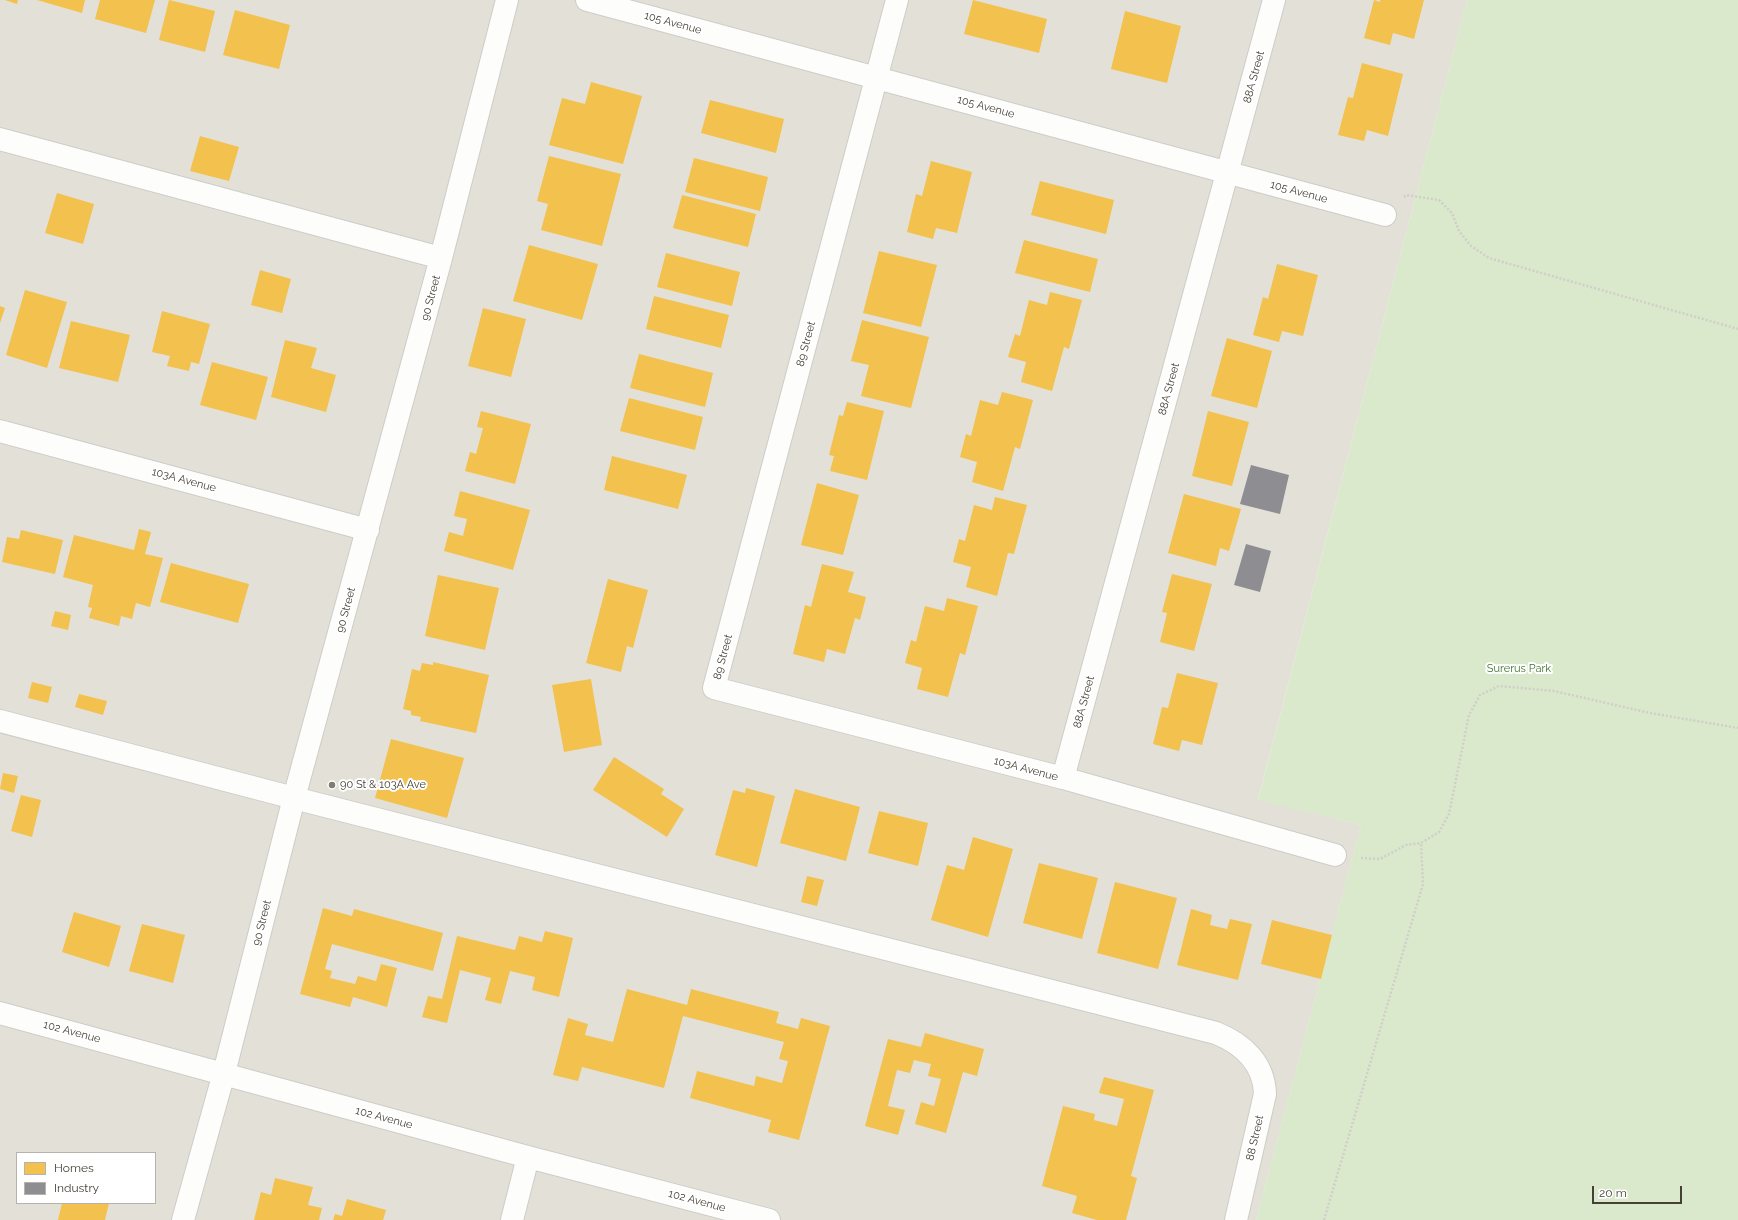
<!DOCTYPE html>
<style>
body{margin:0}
#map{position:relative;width:1738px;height:1220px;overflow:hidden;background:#efefea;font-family:Raleway,sans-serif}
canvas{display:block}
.legend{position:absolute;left:16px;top:1152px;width:140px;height:52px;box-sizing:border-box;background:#fff;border:1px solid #b5b3af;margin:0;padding:5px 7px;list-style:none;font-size:12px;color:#454036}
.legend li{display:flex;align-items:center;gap:8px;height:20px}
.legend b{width:20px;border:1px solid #b5b3af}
.scale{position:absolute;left:1592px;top:1186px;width:90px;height:18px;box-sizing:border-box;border:2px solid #454036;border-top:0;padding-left:5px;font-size:12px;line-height:14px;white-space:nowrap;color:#454036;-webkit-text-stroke:3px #fff;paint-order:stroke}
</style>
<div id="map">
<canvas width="1738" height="1220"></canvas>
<ul class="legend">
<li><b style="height:11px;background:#f2c14e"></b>Homes</li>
<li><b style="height:11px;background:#8d8d92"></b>Industry</li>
</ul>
<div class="scale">20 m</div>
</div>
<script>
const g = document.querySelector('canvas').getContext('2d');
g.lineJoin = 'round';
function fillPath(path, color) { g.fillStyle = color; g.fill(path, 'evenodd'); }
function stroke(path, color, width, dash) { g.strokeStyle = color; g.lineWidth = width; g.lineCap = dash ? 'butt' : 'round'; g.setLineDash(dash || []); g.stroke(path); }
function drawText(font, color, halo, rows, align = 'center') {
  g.font = font + ' Raleway,sans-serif'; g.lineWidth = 4; g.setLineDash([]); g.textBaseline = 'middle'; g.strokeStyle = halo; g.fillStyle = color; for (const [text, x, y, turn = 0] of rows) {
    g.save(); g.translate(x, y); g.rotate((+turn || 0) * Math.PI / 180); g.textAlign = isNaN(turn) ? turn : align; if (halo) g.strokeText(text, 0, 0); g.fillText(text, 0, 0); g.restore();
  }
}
const residential = new Path2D(`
 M0 0H1467L1258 799 1361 825 1256 1220H0ZM17 1153H155V1203H17Z`);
const green = new Path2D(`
 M1467 0H1738V1220H1256L1361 825 1258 800Z`);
const homes = new Path2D(`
 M5 0H18L17 4Z
 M37 0H85L82 13Z
 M100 0H155L146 33 95 19Z
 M169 0 215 11 205 52 159 40Z
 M973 0 1047 19 1039 53 964 34Z
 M1374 0 1380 2V0H1424L1414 39 1393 33 1390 45 1364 38Z
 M235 10 290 25 279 69 223 55Z
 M1125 11 1181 26 1167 83 1111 69Z
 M1362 63 1403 74 1388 136 1367 130 1364 141 1338 135 1348 97 1353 98Z
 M591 82 642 96 623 164 549 145 562 98 585 104Z
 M710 100 784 119 776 153 701 133Z
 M200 136 239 147 229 181 190 171Z
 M549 156 621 174 602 246 541 230 548 204 537 201Z
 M694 158 768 177 760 211 685 192Z
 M931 161 972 172 957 233 936 228 933 239 907 232 916 194 922 196Z
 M1040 181 1114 200 1106 234 1031 215Z
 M57 193 94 204 83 244 45 233Z
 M682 195 756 214 748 247 673 228Z
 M1024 240 1098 259 1090 292 1015 273Z
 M529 245 598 264 582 320 513 301Z
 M879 251 937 265 921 327 863 313Z
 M666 253 740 272 732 306 657 287Z
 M1277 264 1318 275 1303 336 1282 331 1279 342 1253 335 1263 297 1268 299Z
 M260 270 291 279 282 313 251 305Z
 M25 290 67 302 47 368 6 355Z
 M1050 292 1082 300 1069 349 1064 347 1052 391 1021 382 1026 362 1008 357 1015 334 1020 336 1029 300 1047 305Z
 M654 296 729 315 721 348 646 329Z
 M0 306 5 308 0 323Z
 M483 308 526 319 511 377 468 366Z
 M162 311 210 324 199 364 191 362 189 371 167 366 170 356 152 352Z
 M862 320 929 337 911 408 861 396 869 365 851 361Z
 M71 321 130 335 118 382 59 368Z
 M1227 338 1272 351 1257 408 1211 396Z
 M285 340 317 348 311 368 336 375 326 412 271 397Z
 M639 354 713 373 705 407 630 388Z
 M212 362 268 377 256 420 200 405Z
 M1002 392 1033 400 1020 449 1015 447 1003 491 972 482 977 462 960 457 966 434 971 436 980 400 998 405Z
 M629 398 703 417 695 450 620 431Z
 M847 402 884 411 867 480 830 471 834 456 829 455 839 415 843 416Z
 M481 411 531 424 515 484 465 471 470 452 476 454 483 428 477 427Z
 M1208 411 1249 422 1232 486 1192 476Z
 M612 456 687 475 678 509 604 490Z
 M817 483 859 495 843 555 801 545Z
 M460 491 530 510 513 570 444 551 449 532 463 536 467 519 454 516Z
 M1184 494 1241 509 1229 551 1220 548 1216 566 1168 553Z
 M995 497 1027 505 1014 554 1008 553 997 596 966 587 971 567 953 562 959 539 965 541 974 505 992 510Z
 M139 529 151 532 145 554 163 558 150 607 136 603 132 619 121 616 119 626 89 618 92 608 88 607 93 585 63 577 74 535 134 550Z
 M21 530 63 540 55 574 2 562 7 537 19 539Z
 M171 563 249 584 238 623 160 602Z
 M822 564 854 572 848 592 866 597 860 620 855 618 845 654 827 649 824 662 793 654 805 605 811 607Z
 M1172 574 1212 584 1194 651 1160 642 1167 613 1162 612Z
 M438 575 499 588 485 650 425 636Z
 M608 579 648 590 633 648 627 646 621 672 586 663Z
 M947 598 978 606 965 655 960 653 948 697 917 689 922 668 905 663 911 640 916 642 925 606 944 611Z
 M55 611 71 615 68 630 51 626Z
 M433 662 489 675 476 733 420 721 421 717 411 715V711L403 709 412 669 420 671 422 663 433 665Z
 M1177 673 1218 683 1202 745 1182 740 1179 751 1153 744 1162 707 1168 708Z
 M591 679 602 745 564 752 552 685Z
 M32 682 52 687 48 703 28 698Z
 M79 694 107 701 103 715 75 707Z
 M391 739 464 758 447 818 375 798Z
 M614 757 664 789 661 794 684 809 667 837 593 790Z
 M3 773 18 776 14 793 0 789Z
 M746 788 775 796 757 867 715 855 733 790 745 793Z
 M795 789 860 807 846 861 780 843Z
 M21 795 41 800 32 837 11 831Z
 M879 811 928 823 918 866 868 853Z
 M973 837 1013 849 988 937 931 920 947 865 964 870Z
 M1039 863 1098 878 1082 939 1023 923Z
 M807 876 824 880 817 906 801 902Z
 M1115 882 1177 898 1158 969 1097 953Z
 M323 908 352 916 354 909 443 933 433 971 332 944 325 969 332 971 330 978 355 984 358 976 376 981 381 964 397 968 387 1007 353 997 350 1007 300 994Z
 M1191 909 1212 915 1210 925 1227 929 1230 919 1252 924 1238 980 1177 965Z
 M74 912 121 926 109 967 62 952Z
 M1272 920 1332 935 1321 979 1261 964Z
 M142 924 185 935 173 983 129 971Z
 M545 931 573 938 559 997 532 990 535 977 510 971 501 1004 485 1000 491 978 460 970 447 1023 422 1017 428 996 442 999 457 936 515 950 519 936 542 942Z
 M627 989 687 1005 691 989 779 1012 776 1023 798 1029 801 1018 830 1026 799 1140 768 1132 771 1120 690 1098 697 1071 754 1086 756 1076 782 1083 788 1061 779 1059 784 1042 683 1016 664 1088 582 1067 578 1081 553 1075 568 1018 588 1024 585 1035 613 1042Z
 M925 1033 984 1049 977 1076 963 1072 946 1133 915 1124 921 1102 934 1106 941 1079 928 1076 931 1064 914 1060 910 1073 897 1070 888 1106 905 1110 898 1135 865 1126 888 1039 921 1047Z
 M1104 1077 1154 1090 1131 1176 1137 1178 1126 1220H1097L1072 1213 1077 1196 1042 1186 1063 1106 1095 1114 1094 1120 1117 1126 1124 1099 1099 1093Z
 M275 1178 313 1187 308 1205 322 1208 319 1220H254L261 1192 271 1195Z
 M347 1199 386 1210 383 1220H333L335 1214 342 1216Z
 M62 1203H109L105 1220H58Z`);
const industry = new Path2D(`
 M1251 465 1289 475 1280 514 1240 504Z
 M1246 544 1271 551 1260 592 1234 585Z`);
const path = new Path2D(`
 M1404 197 1406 195 1439 200 1452 213 1459 231 1471 246 1489 258 1738 329
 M1361 858 1380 859 1406 845 1421 843 1439 832 1449 814 1469 715 1480 695 1499 686 1554 691 1650 713 1738 728
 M1324 1220 1423 884 1421 843`);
const minor = new Path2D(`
 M587 0 1385 215
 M897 0 714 688 1063 778 1335 855
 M0 139 441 258
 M0 431 368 530
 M0 721 294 798 1216 1033C1243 1044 1264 1063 1265 1094L1236 1220
 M1063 778 1274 0
 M0 1013 528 1157 769 1220
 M183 1220 224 1073 294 798 441 258 507 0
 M512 1220 528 1157`);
const markers = [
 [332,785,4,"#807d75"]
];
const streetNames = [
 ["105 Avenue",673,23,15],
 ["88A Street",1254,77,-75],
 ["105 Avenue",986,107,15],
 ["105 Avenue",1299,192,15],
 ["90 Street",431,298,-75],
 ["89 Street",806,344,-75],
 ["88A Street",1169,389,-75],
 ["103A Avenue",184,480,15],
 ["90 Street",346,610,-75],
 ["89 Street",723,657,-75],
 ["88A Street",1084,702,-75],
 ["103A Avenue",1026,769,15],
 ["90 Street",262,923,-76],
 ["102 Avenue",72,1032,15],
 ["102 Avenue",384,1118,15],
 ["88 Street",1255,1138,-77],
 ["102 Avenue",697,1201,15]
];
const parkNames = [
 ["Surerus Park",1519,669]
];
const poiNames = [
 ["90 St & 103A Ave",340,785]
];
fillPath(residential, '#e3e1d7');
fillPath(green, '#dae9cb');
fillPath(homes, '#f2c14e');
fillPath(industry, '#8d8d92');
stroke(minor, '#cdccc7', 24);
stroke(path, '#d0cecb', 2.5, [2, 2]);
stroke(minor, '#fdfdfc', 22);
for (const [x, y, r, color] of markers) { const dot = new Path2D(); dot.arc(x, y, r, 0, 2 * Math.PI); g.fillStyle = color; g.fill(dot); stroke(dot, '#fff', 1.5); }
drawText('11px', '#454036', '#fff', streetNames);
drawText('11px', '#41722e', '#fff', parkNames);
drawText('11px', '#454036', '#fff', poiNames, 'left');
</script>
